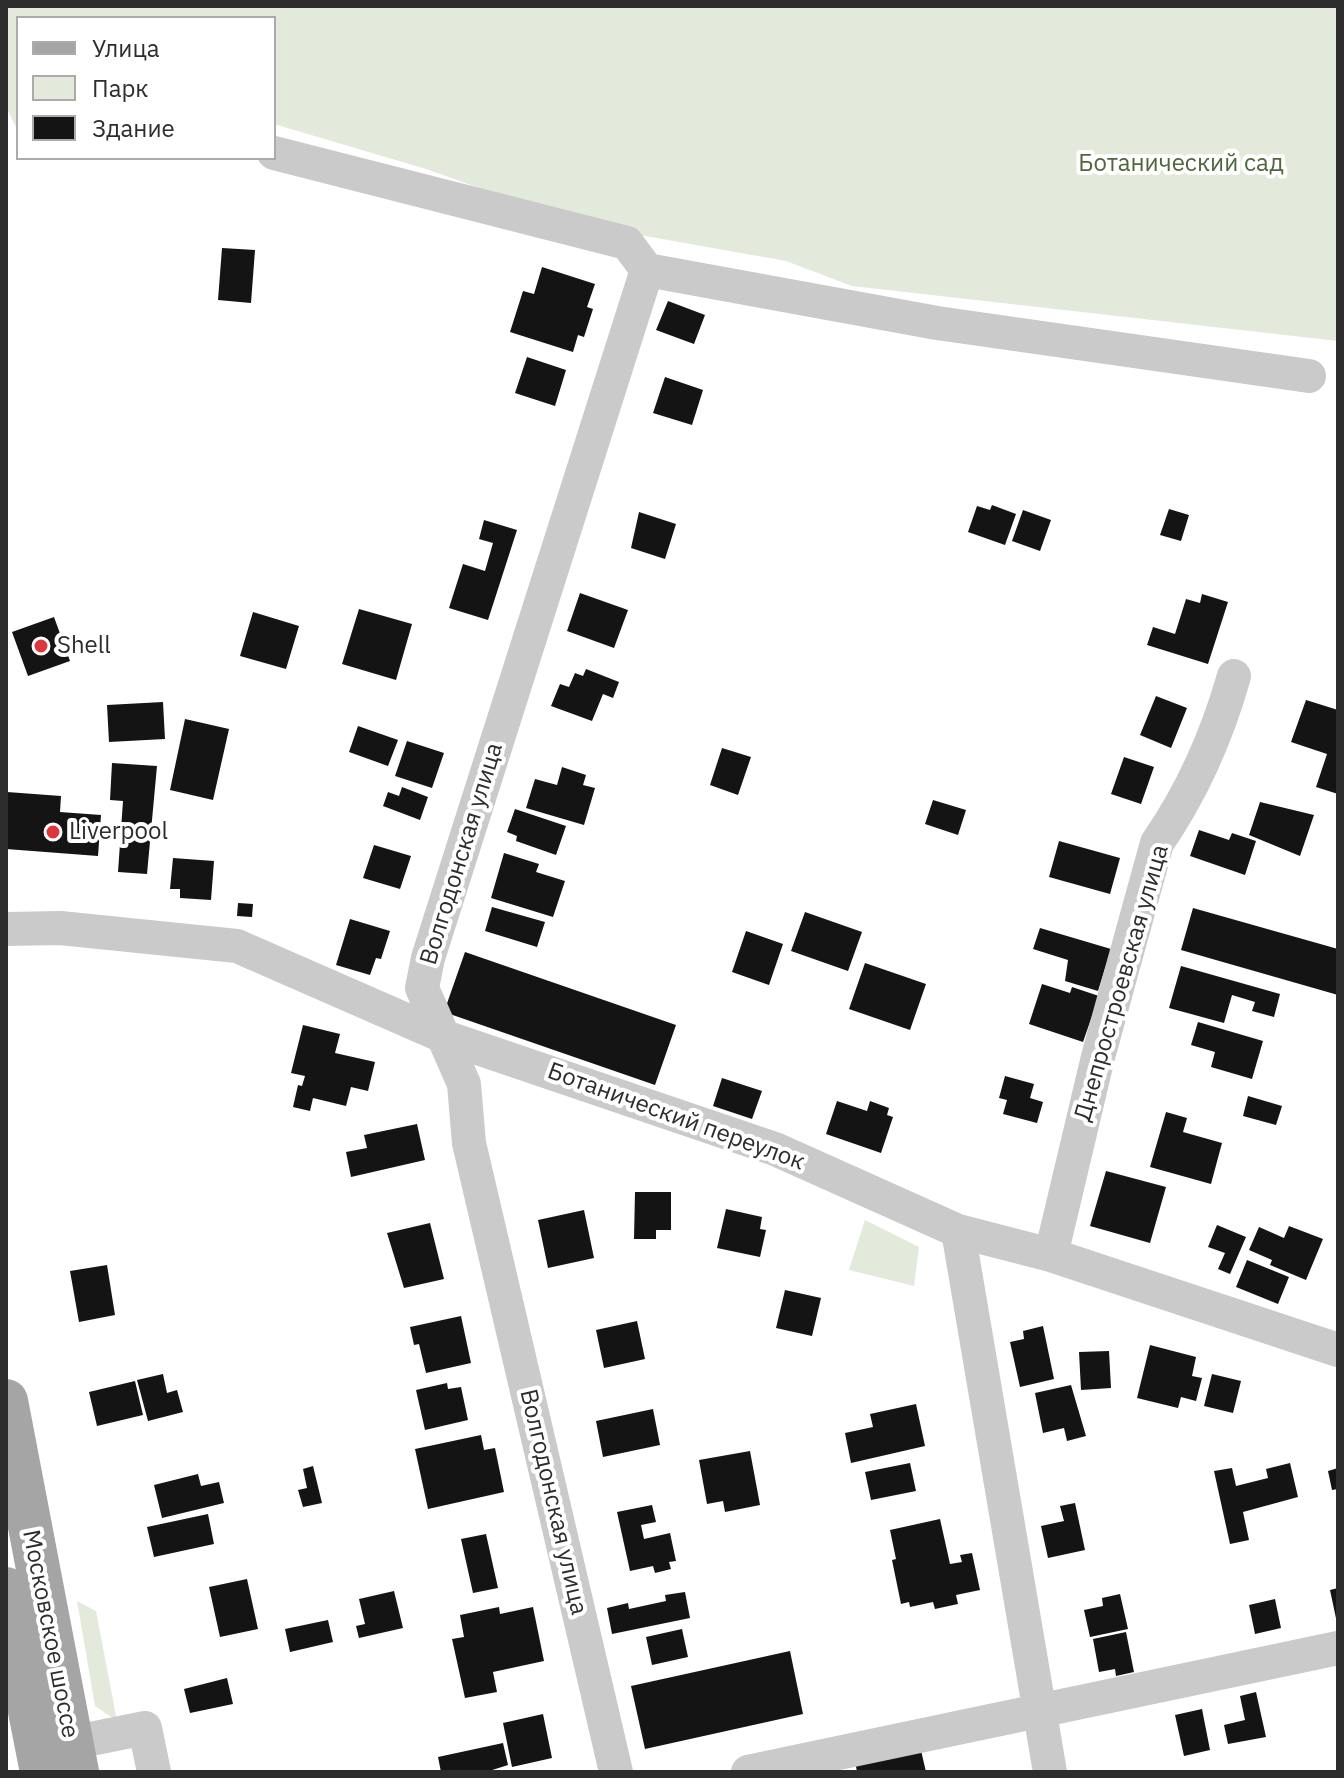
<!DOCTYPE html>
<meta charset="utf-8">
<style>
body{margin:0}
#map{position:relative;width:1344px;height:1778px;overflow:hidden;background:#fff;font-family:"IBM Plex Sans",sans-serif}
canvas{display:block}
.frame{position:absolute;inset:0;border:8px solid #2d2d2d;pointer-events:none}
.legend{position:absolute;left:16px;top:16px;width:260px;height:144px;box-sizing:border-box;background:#fff;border:2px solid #ababab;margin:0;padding:10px 14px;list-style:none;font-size:24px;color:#2d2d2d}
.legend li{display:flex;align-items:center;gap:16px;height:40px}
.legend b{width:40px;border:2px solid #ababab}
</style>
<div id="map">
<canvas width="1344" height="1778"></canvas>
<div class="frame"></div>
<ul class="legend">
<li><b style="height:10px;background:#a5a5a5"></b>Улица</li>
<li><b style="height:22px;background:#e3eadb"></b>Парк</li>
<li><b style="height:22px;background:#141414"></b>Здание</li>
</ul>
</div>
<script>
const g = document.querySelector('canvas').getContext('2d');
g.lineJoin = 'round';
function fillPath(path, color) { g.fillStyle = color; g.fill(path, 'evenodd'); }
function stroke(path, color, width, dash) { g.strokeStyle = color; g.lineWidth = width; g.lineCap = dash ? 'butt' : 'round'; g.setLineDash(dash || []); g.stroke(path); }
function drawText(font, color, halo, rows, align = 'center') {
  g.font = font + ' "IBM Plex Sans",sans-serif'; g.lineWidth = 8; g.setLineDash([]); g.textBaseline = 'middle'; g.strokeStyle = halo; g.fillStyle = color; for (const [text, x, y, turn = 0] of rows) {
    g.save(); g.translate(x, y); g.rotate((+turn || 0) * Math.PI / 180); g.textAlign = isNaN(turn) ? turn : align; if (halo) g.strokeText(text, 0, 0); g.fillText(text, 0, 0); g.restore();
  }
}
const green = new Path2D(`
 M6 6H1338V341L852 286 786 261 583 225 426 169 274 124V18H18V131L6 107Z
 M865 1220 919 1247 914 1286 849 1270Z
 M77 1601 96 1611 117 1721 95 1706Z`);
const building = new Path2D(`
 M222 248 255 250 251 303 218 300Z
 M542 267 595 284 587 307 593 309 584 337 578 335 573 352 510 332 523 291 534 294Z
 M668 301 705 315 694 344 656 330Z
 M527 357 566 370 555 406 515 393Z
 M665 377 703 390 692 425 653 413Z
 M992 505 1016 514 1005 545 968 532 977 506 990 510Z
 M1169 509 1189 515 1181 541 1160 535Z
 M1023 510 1051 520 1040 551 1012 541Z
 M639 512 676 524 665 559 631 548Z
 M484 520 517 530 488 620 449 608 463 564 485 571 493 543 479 539Z
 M580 593 628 610 614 648 567 631Z
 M1202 594 1228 602 1208 664 1147 645 1153 627 1175 634 1186 599 1200 603Z
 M359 609 412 624 396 680 342 664Z
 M253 612 299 626 286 669 240 656Z
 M54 617 70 661 28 676 12 632Z
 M586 669 619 682 613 698 603 694 592 721 551 706 560 684 569 687 575 673 583 676Z
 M1156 696 1187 708 1171 748 1140 735Z
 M1306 700 1338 710V794L1316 787 1327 754 1291 742Z
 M163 702 165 739 109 742 107 705Z
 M185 719 229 729 213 800 170 790Z
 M358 726 398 740 388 766 349 752Z
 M407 741 444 753 432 788 395 776Z
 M722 748 751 757 738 795 710 785Z
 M1124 757 1154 767 1141 804 1111 794Z
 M112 763 157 766 147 874 118 872 123 801 110 800Z
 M562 767 586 775 583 785 595 788 584 825 526 808 535 779 557 785Z
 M402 787 428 797 420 820 383 806 388 792 399 796Z
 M7 792 61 796 60 812 101 815 98 856 6 849Z
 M933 800 966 810 958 835 925 824Z
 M1260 802 1314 815 1300 856 1249 835Z
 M515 809 566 826 556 855 516 841 517 836 507 832Z
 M1199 830 1229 840 1232 833 1256 841 1245 875 1190 856Z
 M1059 841 1120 858 1110 894 1049 877Z
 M374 845 411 856 400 889 363 878Z
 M504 853 539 864 536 872 565 881 553 917 491 898Z
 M173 858 214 861 211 900 180 898V889H170Z
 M238 903 253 904 252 917 237 916Z
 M492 907 545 922 537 947 485 931Z
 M1193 908 1338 949V995L1181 950Z
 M805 912 862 932 848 971 791 951Z
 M350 919 390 931 381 959 376 958 370 975 336 965Z
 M1040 928 1111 949 1098 991 1065 981 1068 960 1033 949Z
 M746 931 783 944 769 985 732 972Z
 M465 952 676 1025 655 1085 444 1012Z
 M865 963 926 984 910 1030 849 1009Z
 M1181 966 1280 994 1274 1017 1252 1011 1255 1002 1232 995 1224 1023 1169 1008Z
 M1042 984 1070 993 1072 987 1099 996 1083 1042 1029 1024Z
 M1198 1022 1263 1041 1252 1079 1211 1067 1215 1052 1191 1045Z
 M303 1025 340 1034 335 1053 375 1062 368 1091 351 1087 346 1106 313 1098 310 1111 293 1107 298 1085 302 1086 305 1076 291 1073Z
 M1005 1076 1034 1084 1030 1098 1043 1102 1037 1123 1003 1114 1007 1100 999 1098Z
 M722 1078 762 1091 752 1119 713 1106Z
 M1248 1096 1282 1106 1276 1125 1243 1116Z
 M837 1101 867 1111 870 1101 889 1108 887 1115 893 1117 881 1153 826 1134Z
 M1166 1112 1187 1118 1183 1132 1222 1143 1211 1184 1150 1167Z
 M417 1124 425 1160 351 1177 346 1152 367 1148 364 1135Z
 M1106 1171 1166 1187 1150 1243 1090 1226Z
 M635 1192H671V1230H656V1239H634Z
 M726 1209 762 1217 760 1229 766 1230 760 1257 717 1248Z
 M584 1210 594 1258 548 1268 538 1220Z
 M430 1223 444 1279 404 1288 387 1233Z
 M1217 1225 1246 1237 1230 1274 1218 1269 1225 1253 1208 1247Z
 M1289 1226 1323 1239 1306 1280 1270 1265 1272 1260 1249 1250 1259 1227 1284 1238Z
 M1247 1260 1289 1277 1278 1304 1236 1287Z
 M107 1265 115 1315 79 1322 70 1271Z
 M785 1290 821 1298 812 1336 776 1328Z
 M461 1316 471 1363 426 1373 419 1344 414 1345 410 1327Z
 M637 1321 645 1359 604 1368 596 1330Z
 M1043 1326 1054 1379 1020 1387 1010 1342 1024 1339 1023 1331Z
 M1150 1345 1196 1357 1192 1376 1202 1378 1196 1401 1181 1397 1178 1408 1137 1398Z
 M1109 1351 1111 1388 1081 1390 1079 1352Z
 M163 1374 167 1393 177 1390 183 1412 148 1421 137 1380Z
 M1212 1374 1241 1381 1233 1413 1204 1406Z
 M135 1381 143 1415 97 1426 89 1392Z
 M447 1383 448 1389 461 1387 468 1420 425 1430 416 1390Z
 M1071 1385 1086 1436 1067 1441 1064 1428 1043 1433 1035 1393Z
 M916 1404 925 1446 851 1463 845 1433 873 1427 870 1414Z
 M653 1409 660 1445 603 1457 596 1421Z
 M481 1435 484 1450 495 1448 504 1492 428 1509 415 1449Z
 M750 1451 760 1505 725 1512 723 1501 707 1504 699 1460Z
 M910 1463 916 1491 871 1500 865 1472Z
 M1290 1463 1298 1497 1243 1512 1249 1540 1230 1544 1214 1471 1232 1468 1236 1486 1268 1478 1266 1469Z
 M313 1466 322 1503 303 1507 298 1490 307 1488 303 1469Z
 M1338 1468V1489L1332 1490 1328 1471Z
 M198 1474 201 1486 219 1482 224 1503 162 1518 154 1485Z
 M1075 1503 1085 1550 1048 1558 1041 1526 1064 1521 1060 1506Z
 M652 1505 656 1522 641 1525 644 1539 670 1533 676 1561 669 1562 671 1569 655 1573 653 1566 630 1571 617 1512Z
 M208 1514 214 1544 154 1557 147 1527Z
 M940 1519 950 1564 962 1562 960 1555 972 1553 980 1590 956 1595 958 1604 935 1609 933 1602 910 1607 909 1602 901 1604 892 1560 896 1559 890 1530Z
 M486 1534 498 1588 473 1593 461 1539Z
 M247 1579 258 1629 220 1637 209 1587Z
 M1338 1588V1623H1337L1330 1590Z
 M394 1591 403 1628 359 1638 356 1626 365 1624 359 1599Z
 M685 1592 690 1618 612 1634 607 1608 628 1603 629 1609 666 1601 665 1595Z
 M1120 1594 1128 1629 1090 1637 1084 1610 1103 1606 1102 1598Z
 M1275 1599 1281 1628 1255 1634 1249 1605Z
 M499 1607 500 1614 533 1607 544 1661 493 1672 497 1692 465 1698 452 1639 464 1637 460 1615Z
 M328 1620 333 1642 290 1652 285 1629Z
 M682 1629 688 1657 652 1665 646 1637Z
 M1126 1632 1134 1672 1116 1676 1115 1669 1099 1672 1093 1639Z
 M790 1651 803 1714 645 1749 631 1686Z
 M227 1678 233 1704 190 1713 184 1689Z
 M1256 1692 1266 1737 1228 1744 1224 1725 1245 1720 1240 1696Z
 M1202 1709 1210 1750 1184 1756 1175 1715Z
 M543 1714 552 1758 512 1767 503 1723Z
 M503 1743 508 1765 486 1772H441L438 1757Z
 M920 1746 926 1772H857L855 1761Z`);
const minor = new Path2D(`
 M274 153 627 243 647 270 937 323 1309 376
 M6 929 60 928 237 946 445 1037 775 1149 958 1231 1051 1255 1338 1350
 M958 1231 1050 1772
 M1051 1255 1098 1057 1157 843C1193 791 1217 736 1234 676
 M71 1743 145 1728 154 1772
 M616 1772 469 1143 464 1084 422 988 428 958 647 270
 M748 1772 1338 1648`);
const major = new Path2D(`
 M6 1401 77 1772
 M6 1589 42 1772`);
const markers = [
 [41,646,8,"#dc373f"],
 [53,832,8,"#dc373f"]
];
const parkNames = [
 ["Ботанический сад",1181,164]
];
const poiNames = [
 ["Shell",57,646],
 ["Liverpool",69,832]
];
const streetNames = [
 ["Волгодонская улица",462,854,-73],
 ["Днепростроевская улица",1122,983,-74],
 ["Ботанический переулок",676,1117,20],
 ["Волгодонская улица",553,1502,77],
 ["Московское шоссе",50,1634,79]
];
fillPath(green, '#e3eadb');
fillPath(building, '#141414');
stroke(minor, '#cacaca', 34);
stroke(major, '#a5a5a5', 44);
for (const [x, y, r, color] of markers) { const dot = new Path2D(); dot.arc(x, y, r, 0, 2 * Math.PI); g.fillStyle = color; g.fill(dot); stroke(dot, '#fff', 3); }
drawText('24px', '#4f673d', '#fff', parkNames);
drawText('24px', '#2d2d2d', '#fff', poiNames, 'left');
drawText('24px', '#2d2d2d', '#fff', streetNames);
</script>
